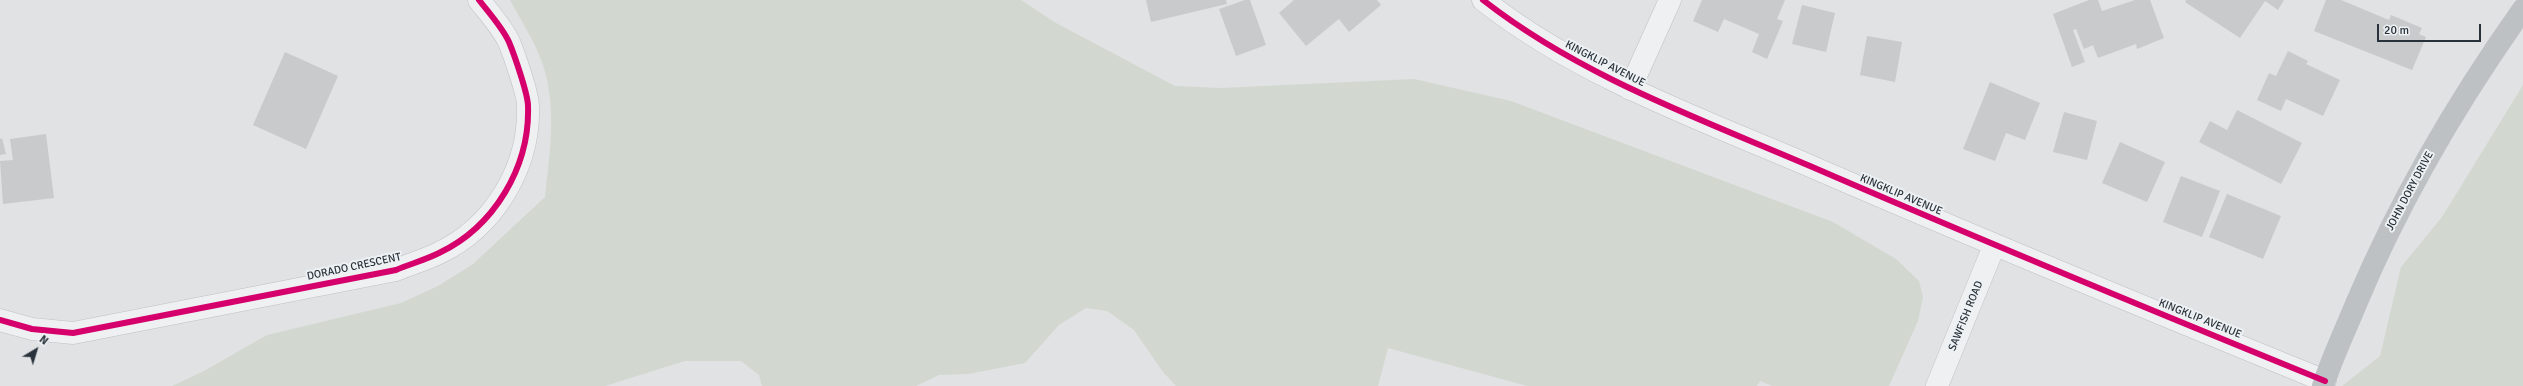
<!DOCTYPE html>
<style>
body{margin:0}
#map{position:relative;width:2523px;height:386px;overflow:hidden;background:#e0e2e4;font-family:Signika,sans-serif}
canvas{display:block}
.north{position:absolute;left:16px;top:330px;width:40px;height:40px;-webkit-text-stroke:3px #edf1f4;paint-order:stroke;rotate:38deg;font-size:11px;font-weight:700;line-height:16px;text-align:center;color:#29323a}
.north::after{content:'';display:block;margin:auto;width:14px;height:18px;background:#29323a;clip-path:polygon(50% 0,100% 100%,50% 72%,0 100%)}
.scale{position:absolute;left:2377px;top:24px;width:104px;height:18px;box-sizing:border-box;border:2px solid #29323a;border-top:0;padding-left:5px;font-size:12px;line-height:14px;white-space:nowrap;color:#29323a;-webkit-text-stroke:3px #edf1f4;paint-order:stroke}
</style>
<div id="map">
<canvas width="2523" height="386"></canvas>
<div class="north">N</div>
<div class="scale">20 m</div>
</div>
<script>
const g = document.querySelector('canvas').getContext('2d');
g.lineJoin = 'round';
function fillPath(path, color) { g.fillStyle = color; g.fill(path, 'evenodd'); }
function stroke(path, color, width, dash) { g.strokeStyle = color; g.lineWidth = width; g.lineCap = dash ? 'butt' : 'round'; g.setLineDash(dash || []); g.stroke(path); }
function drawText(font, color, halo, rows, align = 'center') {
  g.font = font + ' Signika,sans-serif'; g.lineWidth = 4; g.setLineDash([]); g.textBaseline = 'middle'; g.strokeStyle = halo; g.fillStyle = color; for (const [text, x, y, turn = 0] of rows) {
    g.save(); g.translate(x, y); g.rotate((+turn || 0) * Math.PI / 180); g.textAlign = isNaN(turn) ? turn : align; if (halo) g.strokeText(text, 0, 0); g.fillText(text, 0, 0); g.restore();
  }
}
const green = new Path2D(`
 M510 0H1021L1056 23 1175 86 1221 88 1414 79 1511 101 1833 222 1896 259 1919 281 1923 297 1918 321 1889 386H1772L1760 381 1757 386H1527L1388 348 1378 386H1176L1163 372 1134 330 1107 311 1086 308 1059 325 1025 363 968 374 939 375 916 386H762L759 375 741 361H685L605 386H172L204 371 267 335 401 303 438 286 473 264 545 197C550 151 558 101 540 57 532 37 520 19 510 0Z
 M2523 85V386H2342L2380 356 2401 267 2442 217Z`);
const building = new Path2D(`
 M1146 0H1226L1227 4 1151 22Z
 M1245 0H1250L1266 45 1236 56 1219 9Z
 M1294 0H1377L1381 5 1349 32 1339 19 1306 46 1279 13Z
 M1702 0H1785L1777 19 1783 21 1767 59 1752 52 1759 34 1724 19 1718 32 1693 21Z
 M2089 0H2098L2102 11 2135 0H2150L2164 38 2137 49 2136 44 2098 58 2093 45 2084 49 2076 29 2073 30 2085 62 2072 67 2053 14Z
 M2186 0H2284L2278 10 2265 1 2240 38 2185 2Z
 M2326 0H2341L2389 20 2391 15 2422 28 2419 34 2426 37 2412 70 2314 31Z
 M1802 5 1835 13 1826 52 1792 44Z
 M1867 36 1902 42 1895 82 1860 75Z
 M2288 51 2308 61 2306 64 2340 80 2323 116 2286 99 2281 111 2257 100 2269 73 2276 76Z
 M285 52 338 76 306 149 253 125Z
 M1990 82 2040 103 2025 140 2006 133 1995 161 1963 149Z
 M2237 110 2302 143 2281 184 2199 142 2210 121 2227 130Z
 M2064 112 2097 121 2087 160 2053 152Z
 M46 134 54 198 3 204 0 161 13 160 10 139Z
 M2 138 6 154 0 155V139Z
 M2120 142 2165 162 2147 202 2102 183Z
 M2181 176 2220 191 2202 237 2163 222Z
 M2227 194 2281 216 2263 259 2209 237Z`);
const street = new Path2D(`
 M1483 0C1580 76 1698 118 1810 166 1981 240 2153 311 2325 381
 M1630 89 1670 0
 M0 320 32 329 73 333 396 270C410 264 425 260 439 253 494 227 530 167 528 106 528 94 514 54 509 42 502 27 489 13 479 0
 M1937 386 1994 246`);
const secondary = new Path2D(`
 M2323 386C2332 358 2345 331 2356 304 2400 199 2457 102 2523 9`);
const cycleway = new Path2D(`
 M1483 0C1580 76 1698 118 1810 166 1981 240 2153 311 2325 381
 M0 320 32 329 73 333 396 270C410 264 425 260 439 253 494 227 530 167 528 106 528 94 514 54 509 42 502 27 489 13 479 0`);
const streetNames = [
 ["KINGKLIP AVENUE",1605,64,27],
 ["JOHN DORY DRIVE",2410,191,-62],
 ["KINGKLIP AVENUE",1901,195,23],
 ["DORADO CRESCENT",354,267,-12],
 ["SAWFISH ROAD",1966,316,-68],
 ["KINGKLIP AVENUE",2200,319,22]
];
fillPath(green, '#d2d8d0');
fillPath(building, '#c8cacc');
stroke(street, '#bec0c2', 23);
stroke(street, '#eef0f1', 22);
stroke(secondary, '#bec1c3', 22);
stroke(cycleway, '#d6006c', 6);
drawText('11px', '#29323a', '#edf1f4', streetNames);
</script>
